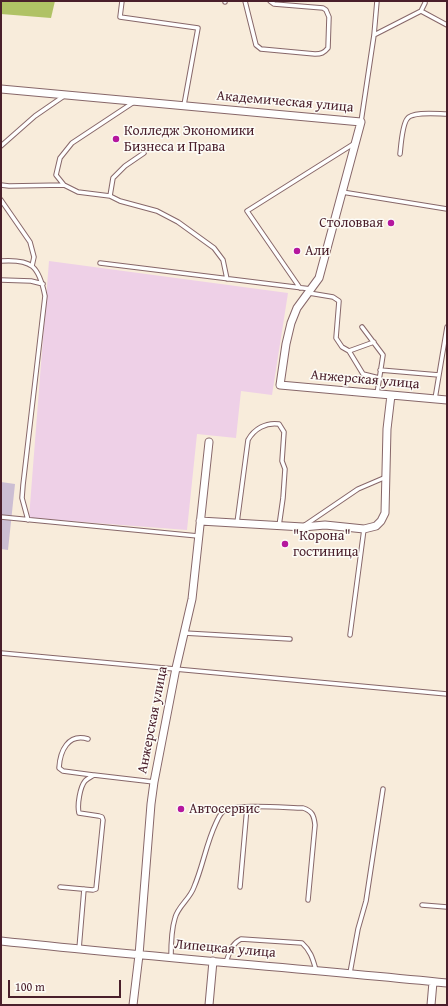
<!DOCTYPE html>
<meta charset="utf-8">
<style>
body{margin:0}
#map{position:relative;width:448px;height:1006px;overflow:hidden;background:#f8ecdb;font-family:"Gentium Book Plus",serif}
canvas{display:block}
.frame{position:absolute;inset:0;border:2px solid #4a1f2b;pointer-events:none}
.scale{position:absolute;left:8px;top:980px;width:113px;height:18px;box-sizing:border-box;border:2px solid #4a1f2b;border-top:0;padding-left:5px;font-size:12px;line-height:14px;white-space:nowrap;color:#4a1f2b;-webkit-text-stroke:3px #fdfcf7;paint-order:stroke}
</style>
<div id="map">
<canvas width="448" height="1006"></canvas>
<div class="frame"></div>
<div class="scale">100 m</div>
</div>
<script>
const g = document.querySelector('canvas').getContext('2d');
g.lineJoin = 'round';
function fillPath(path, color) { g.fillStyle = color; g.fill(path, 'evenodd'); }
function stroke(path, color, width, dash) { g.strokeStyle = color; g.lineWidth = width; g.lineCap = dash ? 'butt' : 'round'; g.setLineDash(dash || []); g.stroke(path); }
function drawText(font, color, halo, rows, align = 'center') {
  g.font = font + ' "Gentium Book Plus",serif'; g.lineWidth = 3; g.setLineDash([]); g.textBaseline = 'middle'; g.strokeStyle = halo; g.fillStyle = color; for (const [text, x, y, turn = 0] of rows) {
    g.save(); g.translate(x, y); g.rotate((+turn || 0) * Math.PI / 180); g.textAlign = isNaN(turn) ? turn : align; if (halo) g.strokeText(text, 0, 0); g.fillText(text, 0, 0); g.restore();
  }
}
const built = new Path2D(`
 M49 261 288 293 272 395 241 391 236 438 197 434 187 530 29 518Z`);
const industrial = new Path2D(`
 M1 482 15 484 8 550 1 549Z`);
const green = new Path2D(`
 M1 1H55L51 18 1 14Z`);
const service = new Path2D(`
 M122 1 120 17 198 28 184 105
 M245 1 256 45 261 49 315 54C321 54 324 53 328 48L329 17 326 10 323 8 274 4 270 1
 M225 2V1
 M421 11 425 3V1
 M374 35 421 11 447 25
 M134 102 72 143 60 158 56 175 64 185 78 192 110 196 120 201 157 211 178 222 214 248 223 260 227 279
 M361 122 374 35 377 1
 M1 146 35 116 64 96
 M400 154C401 145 402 126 407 119 412 111 438 114 447 114
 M1 185 9 186 64 185
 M342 192 447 209
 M110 196 113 178 125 166 144 153
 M1 200 30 242 34 257 32 266
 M1 261C32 259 39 266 45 296L23 485 22 498 28 520
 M100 263 311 289
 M1 280 31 281 43 284
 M300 288 247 211 355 143
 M309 293 333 297 339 301 336 338 342 347 349 351 374 342
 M362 327 383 355 377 394
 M349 351 363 374 379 378
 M380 370 439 375
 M435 399 447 327
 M1 517 198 536
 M237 523 248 440C254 429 266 422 279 424L284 432 282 461 285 469 283 498 279 526
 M305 525 358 489 386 477
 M184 633 290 639
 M350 635 364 529
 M1 653 447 694
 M88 739C68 733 60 751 59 768L63 771 93 775
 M60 887 93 890 96 889 103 820 102 817 99 816 79 813C77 805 80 787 85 781 88 778 91 777 94 775L154 782
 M240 887 247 807
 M422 905 447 907
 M79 949 84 889
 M171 957C171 944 171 931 175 918 178 906 190 899 194 887 203 866 206 844 216 823 218 819 220 813 224 811 235 803 288 808 303 808 312 811 314 815 315 825L308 900
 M226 962C230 952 231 944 241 939L302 943C311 951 313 960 316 970
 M350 973 358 929 366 901 383 789`);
const minor = new Path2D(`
 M1 89 361 122 319 278 297 308 291 323 286 344 280 385 447 400
 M200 521 303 527 325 525 364 529 376 526 381 521 385 513 387 429 391 395
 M1 941C149 957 298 968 447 983
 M133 1005 139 955 151 804 154 782 176 668 192 599 209 442
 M209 1005 213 961
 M431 1005 433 982`);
const markers = [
 [116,139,4,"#b5179e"],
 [391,223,4,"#b5179e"],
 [297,251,4,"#b5179e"],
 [285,544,4,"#b5179e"],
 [181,809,4,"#b5179e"]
];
const streetNames = [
 ["Академическая улица",285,102,5],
 ["Анжерская улица",365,380,5],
 ["Анжерская улица",153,720,-79],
 ["Липецкая улица",225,949,5]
];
const poiNames = [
 ["Колледж Экономики",124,131],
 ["Бизнеса и Права",124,147],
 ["Столоввая",383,223,"right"],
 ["Али",305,251],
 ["\"Корона\"",293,536],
 ["гостиница",293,552],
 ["Автосервис",189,809]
];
fillPath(built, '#eed0e7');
fillPath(industrial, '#ccbed3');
fillPath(green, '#b0c265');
stroke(service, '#876769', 5.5);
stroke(minor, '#876769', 9);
stroke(service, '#fff', 3.5);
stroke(minor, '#fff', 7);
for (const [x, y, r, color] of markers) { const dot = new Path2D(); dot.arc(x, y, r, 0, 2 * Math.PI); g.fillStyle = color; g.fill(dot); stroke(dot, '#fdfcf7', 1.5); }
drawText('14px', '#4a1f2b', '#fdfcf7', streetNames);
drawText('14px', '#4a1f2b', '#fdfcf7', poiNames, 'left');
</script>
